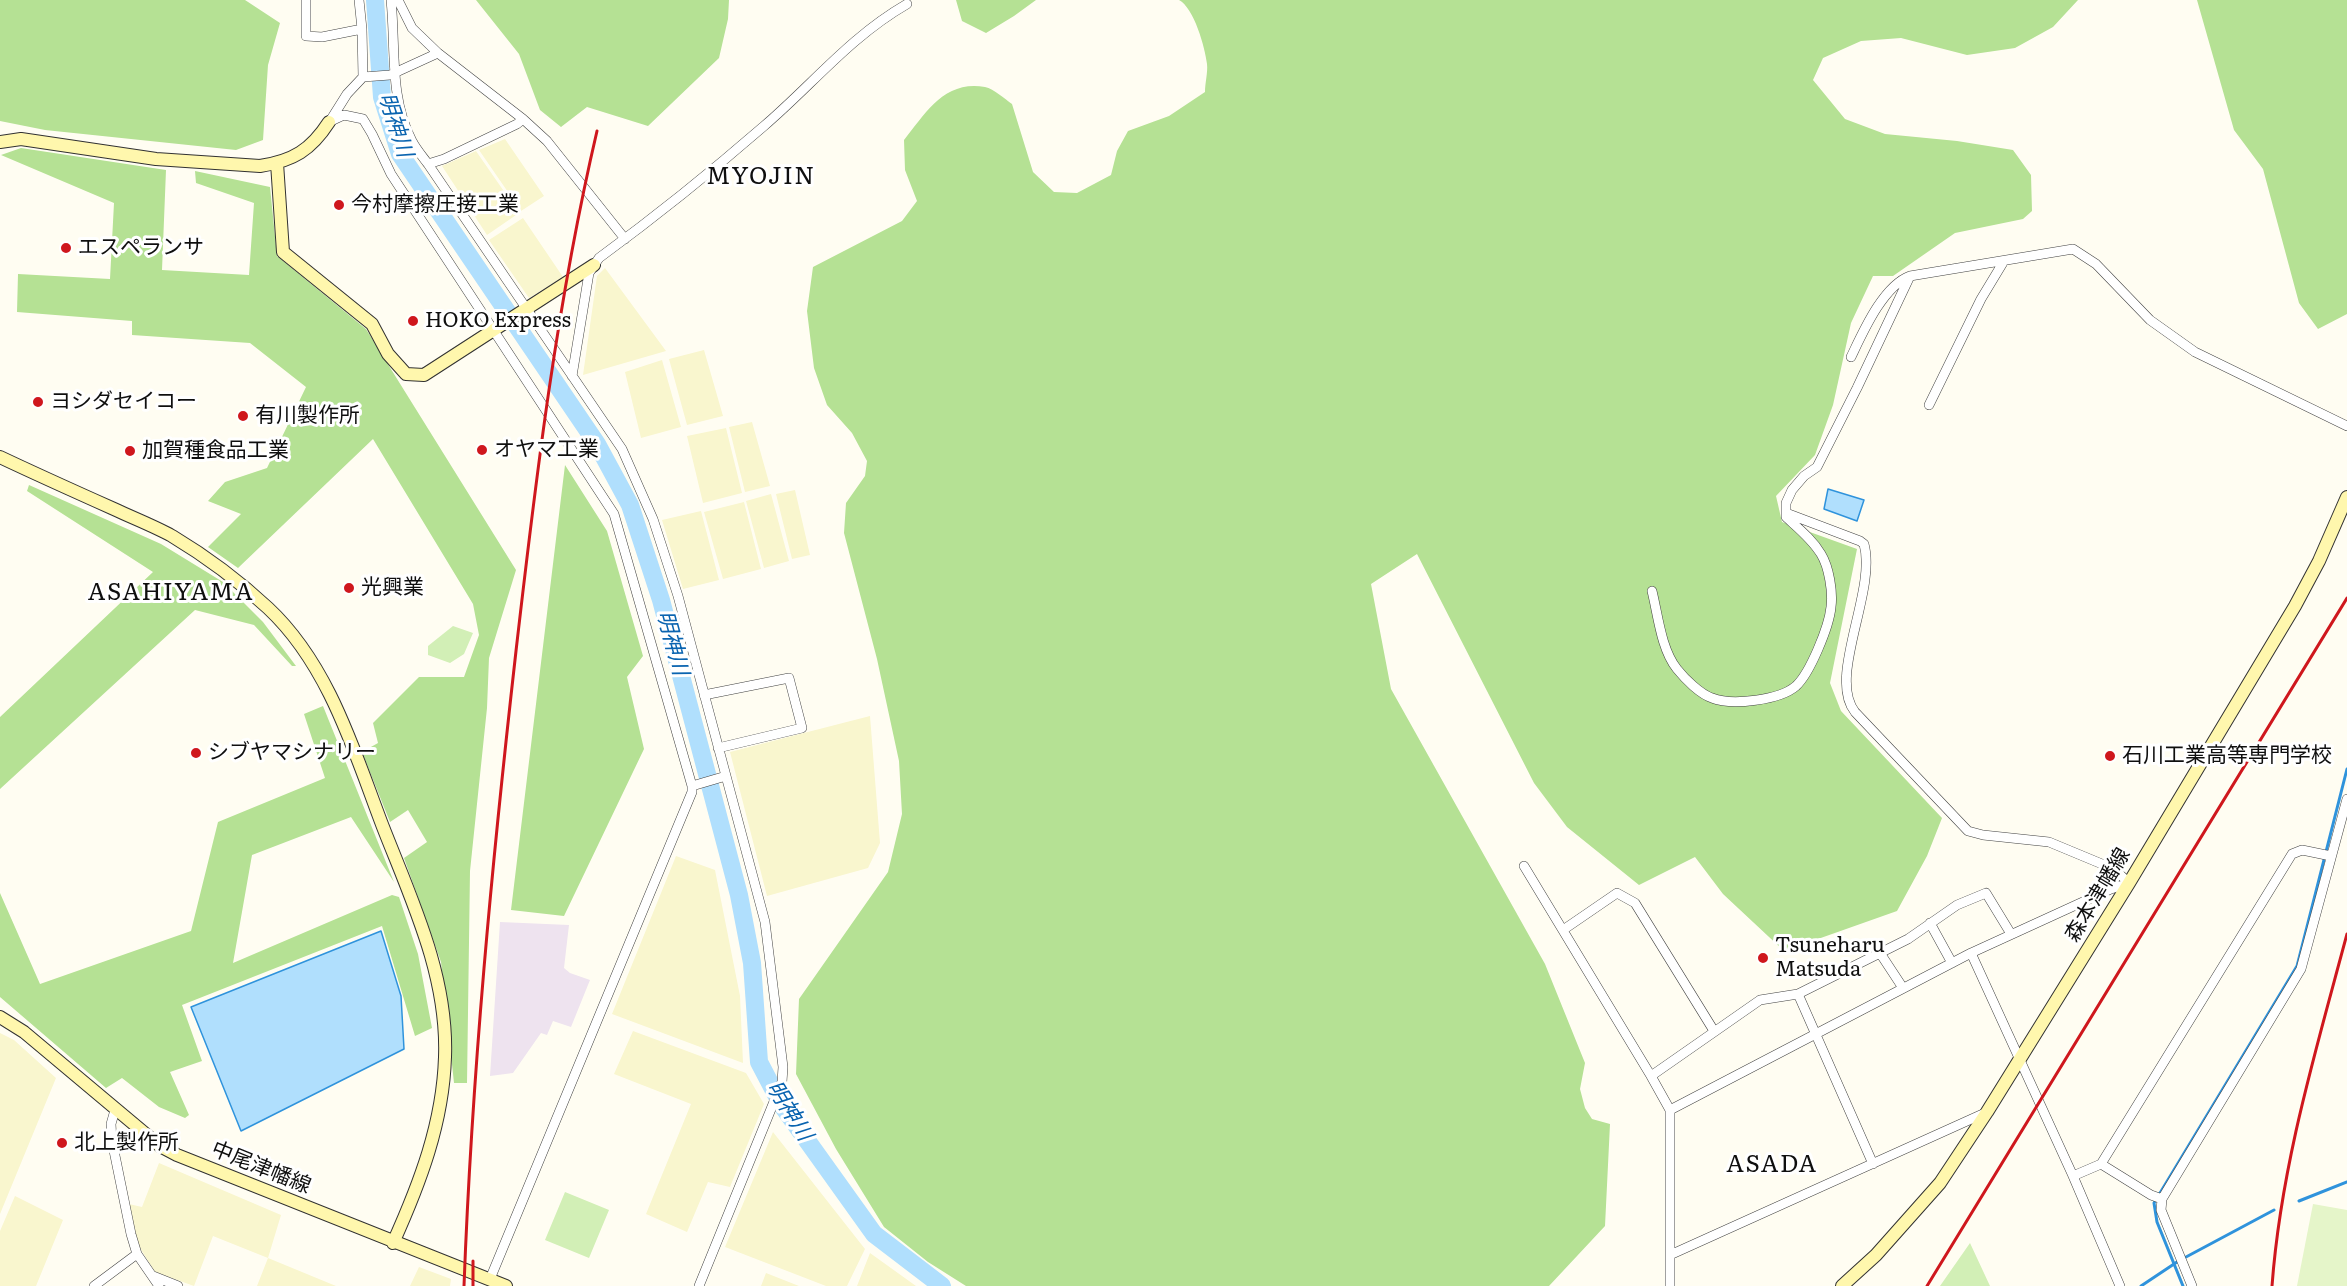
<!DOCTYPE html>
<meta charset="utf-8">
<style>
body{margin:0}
canvas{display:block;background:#fffdf2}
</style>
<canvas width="2347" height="1286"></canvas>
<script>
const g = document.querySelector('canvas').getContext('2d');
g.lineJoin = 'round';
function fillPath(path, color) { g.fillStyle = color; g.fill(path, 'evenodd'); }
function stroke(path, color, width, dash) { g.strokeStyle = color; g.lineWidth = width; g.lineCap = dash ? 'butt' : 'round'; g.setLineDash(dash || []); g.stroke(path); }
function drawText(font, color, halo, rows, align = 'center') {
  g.font = font + ' Literata,"Noto Sans JP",serif'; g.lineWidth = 6; g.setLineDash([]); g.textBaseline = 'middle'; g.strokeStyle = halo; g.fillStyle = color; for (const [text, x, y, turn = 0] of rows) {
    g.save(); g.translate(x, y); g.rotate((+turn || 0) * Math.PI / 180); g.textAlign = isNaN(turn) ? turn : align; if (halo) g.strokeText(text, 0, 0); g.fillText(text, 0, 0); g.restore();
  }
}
const industrial = new Path2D(`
 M500 922 569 925 564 968 570 973 590 980 571 1027 553 1021 547 1035 541 1033 513 1073 490 1076Z`);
const farmland = new Path2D(`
 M505 139 544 196 521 211 479 150Z
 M476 151 519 213 487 235 442 166Z
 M523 218 563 277 529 298 489 240Z
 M605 268 666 351 583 375 597 276Z
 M704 350 723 416 687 425 669 359Z
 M662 360 681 427 641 438 625 372Z
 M752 422 770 486 745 492 729 427Z
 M726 428 742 493 703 503 687 436Z
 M795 490 810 555 792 559 776 494Z
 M771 494 789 561 764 568 746 501Z
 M744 502 761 569 723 579 704 512Z
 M701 511 719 580 683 589 662 520Z
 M870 716 880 843 868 868 767 896 730 752Z
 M676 856 715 870 740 996 743 1063 612 1014Z
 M633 1031 746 1073 764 1104 730 1187 708 1182 687 1232 646 1214 691 1104 614 1074Z
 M0 1033 14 1040 56 1078 0 1214Z
 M773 1132 865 1249 847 1286H826L725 1247Z
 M159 1163 281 1215 268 1258 336 1286H257L268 1258 213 1236 194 1286 155 1272 137 1243 129 1204 142 1207Z
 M15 1196 63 1220 36 1286H0V1231Z
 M870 1253 916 1286H857Z
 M419 1267 451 1279 450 1286H410Z
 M766 1273 799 1286H761Z`);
const green = new Path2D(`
 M453 626 473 633 464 654 450 663 428 655V646Z
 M565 1192 609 1210 589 1258 545 1240Z
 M1970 1243 1990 1286H1940Z`);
const forest = new Path2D(`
 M0 0H245L280 23 268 65 263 140 236 150 45 130 0 121Z
 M476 0H729L728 19 719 58 648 126 587 107 561 127 540 110 519 54Z
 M956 0H1036L1014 16 986 33 962 21Z
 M1179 0H2078L2053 27 2015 48 1967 55 1901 38 1861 41 1823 58 1813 80 1845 119 1885 134 1957 141 2013 150 2031 175 2032 211 2023 219 1955 233 1893 276H1873L1851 323 1833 405 1815 455 1776 496 1782 522 1857 549 1830 683 1841 711 1942 818 1927 856 1897 911 1784 951 1723 894 1695 857 1639 885 1567 827 1534 783 1417 554 1371 584 1391 689 1545 964 1585 1063 1580 1089 1585 1108 1592 1119 1610 1124 1605 1226 1549 1286H966L928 1262 884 1227 836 1149 796 1074 799 999 888 872 902 814 899 761 877 659 844 533 846 503 865 476 867 461 852 433 827 405 814 368 807 311 813 267 902 221 917 201 905 170 904 140C926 113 944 80 985 87 994 89 1005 99 1012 104L1033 172 1054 192 1077 193 1111 175 1117 151 1128 131 1169 116 1205 92C1205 83 1208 72 1207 64 1205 47 1194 8 1179 0Z
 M2197 0H2347V314L2318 329 2299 303 2263 169 2234 130Z
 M21 148 166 170 162 270 249 275 254 203 196 183 195 171 270 187 277 256 366 329 516 570 489 658 487 708 470 871 467 1083H454L441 962 404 858 427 842 408 810 390 822 362 752 378 743 373 723 419 677H464L479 635 473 604 373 439 238 568 208 547 241 514 208 501 225 482 267 468 306 387 250 343 132 335V321L17 312 18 274 110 279 114 203 1 155Z
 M565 465 607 531 643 656 627 677 644 749 564 916 511 910Z
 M29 485 161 544 223 582 263 622 296 666H292L254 625 195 610 0 789V717L153 572 27 491Z
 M323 706 394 882 351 817 252 855 233 963 392 895 399 897 418 954 432 1028 415 1036 382 926 182 1005 202 1061 170 1072 189 1115 185 1118 159 1107 122 1078 106 1088 0 997V893L40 984 191 931 218 822 325 778 304 714Z`);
const pitch = new Path2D(`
 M2313 1204 2347 1210V1286H2297Z`);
const water = new Path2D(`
 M1828 489 1864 500 1857 521 1824 509Z
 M381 931 401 996 404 1049 241 1131 191 1007Z`);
const stream = new Path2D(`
 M2299 1201 2347 1182
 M2186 1257 2274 1210
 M2141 1286 2177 1262
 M2183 1286 2157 1222 2154 1203 2297 966 2347 769`);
const river = new Path2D(`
 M375 0 382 97 400 154 597 444 630 505 661 600 739 895 752 963 759 1062 781 1104 874 1234 942 1286`);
const street = new Path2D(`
 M306 0V36L322 37 362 29
 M359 0 362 29 363 77
 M391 0C396 47 389 98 412 141 416 149 423 157 428 164L622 449 653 519 678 596 765 922 783 1067 782 1082 699 1286
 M398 0 412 28 438 53
 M330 121 347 94 363 77 390 75 438 53 523 119 547 141 625 239
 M329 122 344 115 363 119 372 134 391 174 614 514 692 786V792L490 1279
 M428 164 444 159 517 124 523 119
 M1851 357C1863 332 1883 286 1910 276
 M572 376 589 273 599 258C655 217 711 172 764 126 813 84 850 37 907 4
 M1929 405 1981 299 2004 261
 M1652 591C1658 615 1661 649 1677 669 1685 679 1700 694 1712 698 1732 706 1780 700 1796 686 1810 673 1829 627 1831 607 1833 592 1829 567 1821 554 1812 539 1798 528 1786 517V503L1792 490 1804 476 1817 467 1857 388 1910 276 2073 249 2096 264 2150 320 2195 352 2347 426
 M704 695 789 678 802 728 718 748
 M692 786 726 776
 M1524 866 1651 1076 1670 1110
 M1930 923 1952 963
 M1563 930 1617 893 1635 903 1714 1031
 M1880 953 1903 988
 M1971 953 2073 1176 2120 1286
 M1798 994 1873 1164
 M1651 1076 1760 1000 1798 994 1908 939 1957 905 1986 893 2011 934
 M115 1110 111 1124 112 1141 131 1234 137 1254 159 1286
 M2101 1164 2151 1195 2162 1199
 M2073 1176 2101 1164 2292 854 2302 850 2331 856
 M1670 1255 1987 1112
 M153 1276 178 1286
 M94 1286 137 1254
 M1670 1286V1110L1971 953 2111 889 2129 883 2114 869 2049 842 1983 835 1968 831 1855 712C1827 677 1877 591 1864 544L1860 541 1786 513
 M2192 1286 2161 1210 2162 1199 2301 969 2347 799`);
const secondary = new Path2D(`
 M0 142 21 139 156 159 260 166C293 161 311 150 329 122
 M277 163 283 252 372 324 388 354 406 374 424 375 594 265
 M0 457C38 475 76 492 114 509 133 518 154 526 172 536 207 557 239 581 268 608 329 665 354 751 383 827 412 901 448 976 445 1057 443 1123 420 1183 393 1243
 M0 1017 24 1032 160 1146 177 1155 506 1286
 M1842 1286 1876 1255 1940 1183 1987 1112 2129 883 2295 606 2319 561 2347 497`);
const rail = new Path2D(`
 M464 1286C472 1073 492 863 516 651 536 477 557 302 597 131
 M473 1286V1261
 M1927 1286 2347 598
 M2272 1286C2281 1165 2316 1050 2347 934`);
const markers = [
 [339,205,6,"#cf171d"],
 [66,248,6,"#cf171d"],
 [413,321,6,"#cf171d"],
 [38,402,6,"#cf171d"],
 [243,416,6,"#cf171d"],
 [482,450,6,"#cf171d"],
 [130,451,6,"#cf171d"],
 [349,588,6,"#cf171d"],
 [196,753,6,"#cf171d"],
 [2110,756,6,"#cf171d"],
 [1763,958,6,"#cf171d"],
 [62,1143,6,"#cf171d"]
];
const poiNames = [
 ["今村摩擦圧接工業",351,205],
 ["エスペランサ",78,248],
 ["HOKO Express",425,321],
 ["ヨシダセイコー",50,402],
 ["有川製作所",255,416],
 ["オヤマ工業",494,450],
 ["加賀種食品工業",142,451],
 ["光興業",361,588],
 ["シブヤマシナリー",208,753],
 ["石川工業高等専門学校",2122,756],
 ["Tsuneharu",1775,946],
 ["Matsuda",1775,970],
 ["北上製作所",74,1143]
];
const streetNames = [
 ["森本津幡線",2098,895,-59],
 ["中尾津幡線",261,1168,22]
];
const waterNames = [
 ["明神川",395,125,72],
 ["明神川",672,643,75],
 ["明神川",789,1111,58]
];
const quarterNames = [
 ["MYOJIN",761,177],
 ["ASAHIYAMA",171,593],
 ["ASADA",1772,1165]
];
fillPath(industrial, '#eee3ef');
fillPath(farmland, '#f9f6ce');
fillPath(green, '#d2efb6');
fillPath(forest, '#b5e194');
fillPath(pitch, '#e5f5c9');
fillPath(water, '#b0dffd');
stroke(water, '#2f93dc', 1.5);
stroke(stream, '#2f93dc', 3);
stroke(river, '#b0dffd', 18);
stroke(street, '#424242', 10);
stroke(secondary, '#313131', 14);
stroke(street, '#fff', 9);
stroke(secondary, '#fff7ad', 12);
stroke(rail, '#cf171d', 3);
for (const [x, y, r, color] of markers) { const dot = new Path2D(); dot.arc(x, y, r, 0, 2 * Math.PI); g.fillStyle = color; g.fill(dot); stroke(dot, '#fff', 2); }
drawText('21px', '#0f0f0f', '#fff', poiNames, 'left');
drawText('21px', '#0f0f0f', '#fff', streetNames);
drawText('italic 22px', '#0a64b0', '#fff', waterNames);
g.letterSpacing = '1.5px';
drawText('24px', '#0f0f0f', '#fff', quarterNames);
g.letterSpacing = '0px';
</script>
